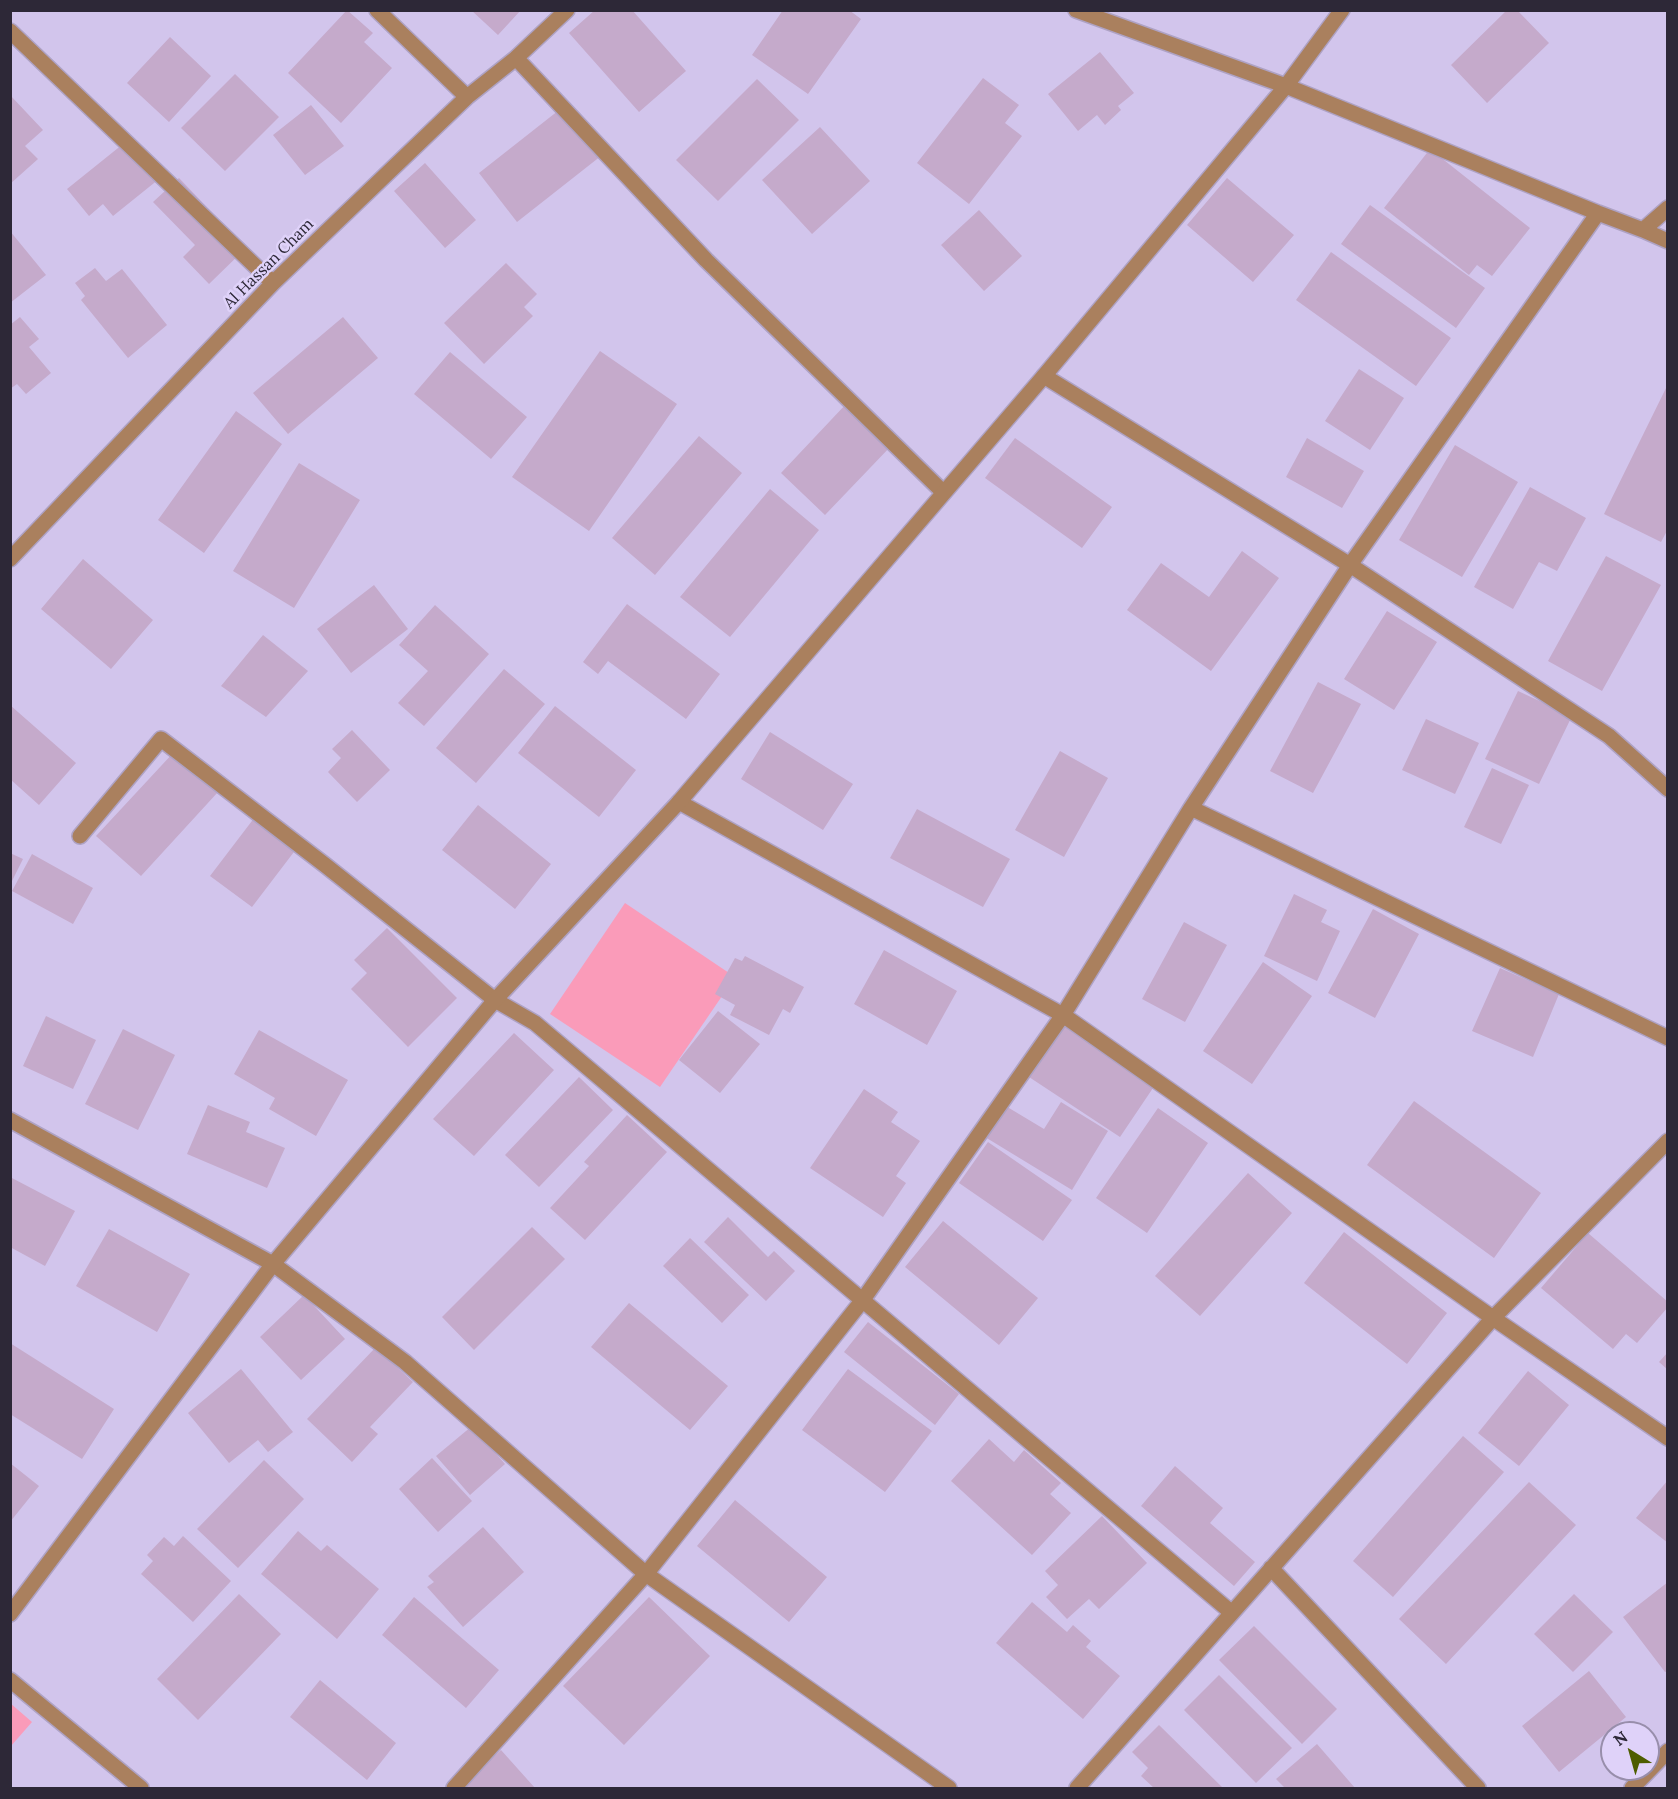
<!DOCTYPE html>
<style>
body{margin:0}
#map{position:relative;width:1678px;height:1799px;overflow:hidden;background:#d2c5ec;font-family:Lora,serif}
canvas{display:block}
.frame{position:absolute;inset:0;border:12px solid #2d2837;pointer-events:none}
.north{position:absolute;left:1600px;top:1721px;width:60px;height:60px;box-sizing:border-box;background:#dfd2f9;border:2px solid #988eab;border-radius:50%;rotate:323deg;font-size:16px;font-weight:700;line-height:24px;text-align:center;color:#2d2837}
.north::after{content:'';display:block;margin:auto;width:21px;height:27px;background:#4e5d00;clip-path:polygon(50% 0,100% 100%,50% 72%,0 100%)}
</style>
<div id="map">
<canvas width="1678" height="1799"></canvas>
<div class="frame"></div>
<div class="north">N</div>
</div>
<script>
const g = document.querySelector('canvas').getContext('2d');
g.lineJoin = 'round';
function fillPath(path, color) { g.fillStyle = color; g.fill(path, 'evenodd'); }
function stroke(path, color, width, dash) { g.strokeStyle = color; g.lineWidth = width; g.lineCap = dash ? 'butt' : 'round'; g.setLineDash(dash || []); g.stroke(path); }
function drawText(font, color, halo, rows, align = 'center') {
  g.font = font + ' Lora,serif'; g.lineWidth = 5; g.setLineDash([]); g.textBaseline = 'middle'; g.strokeStyle = halo; g.fillStyle = color; for (const [text, x, y, turn = 0] of rows) {
    g.save(); g.translate(x, y); g.rotate((+turn || 0) * Math.PI / 180); g.textAlign = isNaN(turn) ? turn : align; if (halo) g.strokeText(text, 0, 0); g.fillText(text, 0, 0); g.restore();
  }
}
const green = new Path2D(`
 M625 903 735 977 660 1087 550 1014Z
 M10 1703 32 1722 11 1746H10Z`);
const building = new Path2D(`
 M347 10 373 33 364 42 392 68 341 123 288 73Z
 M471 10H521L498 35Z
 M595 10H632L686 71 639 112 569 33Z
 M783 10H849L861 19 808 94 752 55Z
 M1507 10H1517L1549 43 1487 103 1451 65Z
 M170 37 211 76 169 122 127 83Z
 M1100 52 1134 93 1118 106 1121 110 1105 125 1097 115 1078 131 1048 94Z
 M235 74 279 117 225 171 181 128Z
 M983 78 1019 105 1005 123 1022 136 969 204 917 163Z
 M757 79 799 120 718 201 676 160Z
 M10 95 43 130 25 146 38 159 10 184Z
 M568 103 606 152 517 222 479 173Z
 M311 105 344 146 305 175 273 135Z
 M820 127 870 181 812 234 762 180Z
 M128 140 159 179 113 216 103 204 89 216 67 189Z
 M1430 149 1530 228 1492 276 1477 265 1469 275 1384 208Z
 M425 163 476 220 445 248 394 191Z
 M179 178 246 248 209 284 183 257 195 245 153 202Z
 M1227 178 1294 235 1253 282 1187 225Z
 M1370 205 1485 288 1456 328 1341 244Z
 M979 210 1022 256 984 291 941 245Z
 M10 231 46 275 10 303Z
 M1331 252 1451 338 1416 386 1296 300Z
 M506 263 537 294 524 307 533 316 484 364 444 323Z
 M95 268 106 281 122 269 167 325 128 358 81 300 85 296 75 283Z
 M20 317 39 339 29 347 51 373 26 394 17 384 10 389V325Z
 M343 317 378 358 288 434 253 393Z
 M600 351 677 404 589 531 512 477Z
 M450 352 527 417 491 459 414 394Z
 M1359 369 1404 398 1370 450 1325 421Z
 M1668 384V529L1661 542 1604 514Z
 M847 403 892 445 825 515 781 473Z
 M236 411 282 444 204 553 158 520Z
 M699 436 742 473 655 575 612 538Z
 M1015 438 1112 507 1082 548 985 478Z
 M1307 438 1364 471 1342 508 1286 477Z
 M1455 445 1518 482 1462 577 1399 540Z
 M299 463 360 500 294 608 233 571Z
 M1530 487 1586 518 1557 571 1539 562 1513 609 1474 587Z
 M770 489 819 530 730 637 680 597Z
 M1242 551 1279 578 1211 671 1127 610 1161 563 1209 597Z
 M1606 556 1661 585 1602 691 1548 661Z
 M83 559 153 620 111 669 41 609Z
 M374 585 408 629 351 673 317 629Z
 M627 604 720 674 686 719 608 661 598 674 583 662Z
 M435 605 489 654 424 726 398 703 428 671 399 645Z
 M1387 611 1437 642 1394 710 1344 679Z
 M263 635 308 671 266 717 221 686Z
 M504 669 545 704 476 783 436 748Z
 M1318 682 1361 704 1313 793 1270 771Z
 M1518 691 1572 716 1539 784 1485 759Z
 M10 705 76 763 39 805 10 779Z
 M555 706 636 770 599 817 518 753Z
 M1426 719 1479 743 1455 794 1402 770Z
 M352 730 390 770 357 802 328 772 341 758 332 749Z
 M770 732 853 784 823 830 741 779Z
 M1060 751 1108 778 1064 857 1015 830Z
 M174 752 218 792 141 876 96 836Z
 M1492 768 1529 785 1501 844 1464 827Z
 M478 805 551 864 515 909 442 850Z
 M917 809 1010 859 983 907 890 858Z
 M258 813 300 844 252 907 210 876Z
 M10 853 23 859 10 885Z
 M32 854 93 888 73 924 12 891Z
 M1294 894 1327 910 1321 922 1340 931 1317 981 1264 956Z
 M1373 909 1419 934 1375 1018 1328 993Z
 M1184 922 1227 945 1185 1022 1142 999Z
 M387 928 457 998 408 1047 351 989 367 973 354 960Z
 M884 950 957 991 927 1045 854 1004Z
 M745 956 804 987 790 1013 783 1009 769 1035 730 1015 735 1005 715 994 735 958 742 961Z
 M1263 962 1312 996 1252 1084 1203 1051Z
 M1500 968 1559 994 1533 1057 1472 1031Z
 M718 1011 760 1044 720 1093 679 1060Z
 M46 1016 96 1040 73 1089 23 1066Z
 M1063 1025 1155 1085 1120 1137 1029 1077Z
 M123 1029 175 1055 138 1130 85 1104Z
 M259 1030 348 1080 316 1136 269 1109 275 1098 234 1074Z
 M514 1033 554 1070 474 1156 433 1119Z
 M579 1077 613 1110 539 1187 505 1155Z
 M864 1089 898 1112 891 1122 920 1141 896 1176 906 1183 883 1217 810 1168Z
 M1414 1101 1541 1193 1494 1258 1367 1165Z
 M1061 1102 1108 1131 1072 1190 985 1137 1004 1105 1044 1129Z
 M208 1105 250 1122 246 1132 285 1148 267 1188 187 1154Z
 M1158 1108 1208 1143 1147 1233 1096 1198Z
 M627 1115 667 1152 585 1240 550 1208 589 1166 584 1162Z
 M988 1142 1072 1200 1043 1241 959 1183Z
 M1248 1173 1292 1213 1200 1316 1155 1276Z
 M10 1177 75 1211 45 1266 10 1247Z
 M728 1217 768 1257 774 1251 795 1271 766 1301 704 1242Z
 M943 1221 1038 1298 999 1345 905 1267Z
 M532 1227 565 1259 474 1350 442 1317Z
 M109 1229 190 1274 157 1332 76 1286Z
 M1344 1232 1447 1313 1407 1364 1304 1283Z
 M1588 1233 1668 1302V1307L1637 1343 1626 1334 1613 1349 1541 1288Z
 M690 1238 749 1295 722 1323 663 1266Z
 M304 1295 345 1339 301 1380 260 1337Z
 M629 1303 728 1386 690 1430 591 1347Z
 M868 1322 959 1394 935 1425 844 1352Z
 M10 1343 114 1409 82 1459 10 1414Z
 M376 1347 413 1382 370 1427 378 1434 352 1462 307 1419Z
 M1668 1352V1370L1659 1362Z
 M241 1369 293 1432 268 1452 258 1440 229 1463 188 1413Z
 M848 1369 932 1431 885 1492 802 1430Z
 M1528 1371 1569 1405 1519 1466 1478 1433Z
 M472 1426 505 1464 470 1495 436 1456Z
 M1463 1436 1504 1472 1393 1597 1353 1561Z
 M989 1439 1014 1462 1024 1450 1061 1483 1050 1494 1071 1513 1032 1555 951 1481Z
 M432 1458 472 1501 438 1532 399 1489Z
 M264 1460 304 1499 238 1568 197 1529Z
 M10 1463 39 1486 10 1522Z
 M1175 1466 1223 1508 1210 1523 1255 1562 1234 1586 1141 1506Z
 M1668 1480V1543L1636 1518Z
 M1529 1482 1576 1525 1446 1664 1399 1619Z
 M735 1500 827 1577 789 1622 697 1546Z
 M1102 1516 1147 1563 1099 1609 1089 1599 1067 1619 1046 1597 1058 1585 1045 1571Z
 M483 1527 524 1572 463 1627 427 1587 434 1582 428 1576Z
 M298 1531 321 1551 327 1545 379 1589 337 1639 261 1574Z
 M183 1536 231 1581 193 1622 141 1574 153 1561 147 1555 164 1537 174 1546Z
 M1668 1582V1671L1665 1672 1623 1617Z
 M239 1594 281 1634 198 1720 157 1679Z
 M1574 1594 1613 1632 1573 1672 1534 1634Z
 M414 1597 499 1670 466 1708 382 1635Z
 M649 1597 710 1656 624 1745 563 1686Z
 M1032 1602 1067 1632 1073 1625 1091 1641 1086 1647 1120 1676 1083 1719 996 1643Z
 M1254 1626 1337 1709 1302 1744 1219 1660Z
 M1589 1671 1626 1717 1559 1772 1522 1726Z
 M1219 1675 1292 1748 1256 1783 1184 1710Z
 M320 1680 396 1743 367 1780 290 1717Z
 M1159 1725 1223 1788H1154L1141 1776 1148 1768 1132 1752Z
 M1317 1744 1355 1788H1285L1276 1779Z
 M501 1750 535 1788H458Z`);
const minor = new Path2D(`
 M377 10 467 97
 M1342 10 1286 86 1598 213 1643 230 1668 241
 M10 31 273 283
 M516 58 706 260 943 492
 M1643 230 1668 208
 M1044 376 1350 565 1609 736 1668 789
 M10 559 273 283 467 97 516 58 567 10
 M679 802 1063 1015 1493 1318 1668 1438
 M1191 808 1668 1038
 M80 836 161 739 325 865 495 1000 535 1023 1232 1613
 M10 1120 273 1264 405 1362 646 1574 949 1788
 M1271 1568 1478 1788
 M10 1680 141 1788
 M454 1788 646 1574 862 1301 1063 1015 1191 808 1350 565 1598 213
 M1077 1788 1493 1318 1668 1141
 M1632 1788 1668 1751`);
const tertiary = new Path2D(`
 M10 1614 273 1264 495 1000 679 802 1044 376 1286 86 1076 10`);
const streetNames = [
 ["Al Hassan Cham",269,264,-45]
];
fillPath(green, '#fa9bb9');
fillPath(building, '#c5aacb');
stroke(minor, '#aea2c4', 18);
stroke(tertiary, '#aea2c4', 18);
stroke(minor, '#aa805e', 15);
stroke(tertiary, '#aa805e', 15);
drawText('16px', '#2d2837', '#dfd2f9', streetNames);
</script>
